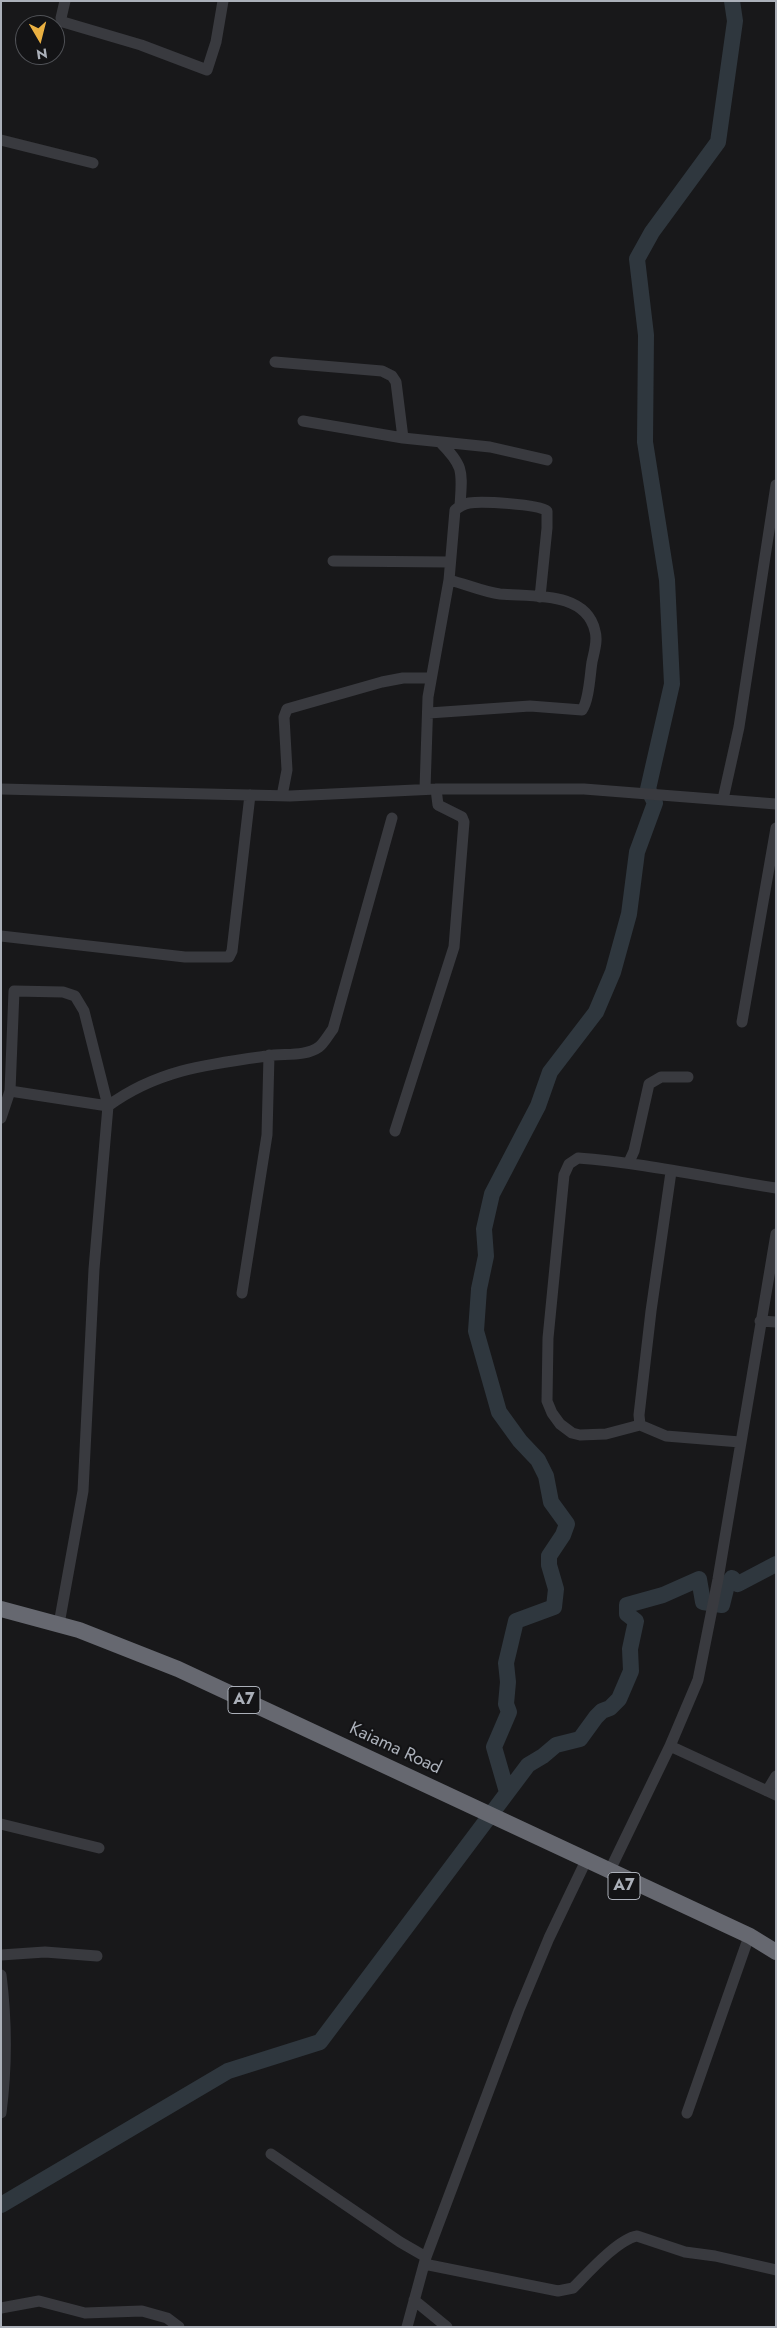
<!DOCTYPE html>
<style>
body{margin:0}
#map{position:relative;width:777px;height:2328px;overflow:hidden;background:#18181a;font-family:Jost,sans-serif}
canvas{display:block}
.frame{position:absolute;inset:0;border:2px solid #abb0b9;pointer-events:none}
.north{position:absolute;left:15px;top:15px;width:50px;height:50px;box-sizing:border-box;background:#131315;border:1px solid #505257;border-radius:50%;rotate:172deg;font-size:14px;font-weight:700;line-height:20px;text-align:center;color:#abb0b9}
.north::after{content:'';display:block;margin:auto;width:18px;height:22px;background:#eab041;clip-path:polygon(50% 0,100% 100%,50% 72%,0 100%)}
</style>
<div id="map">
<canvas width="777" height="2328"></canvas>
<div class="frame"></div>
<div class="north">N</div>
</div>
<script>
const g = document.querySelector('canvas').getContext('2d');
g.lineJoin = 'round';
function stroke(path, color, width, dash) { g.strokeStyle = color; g.lineWidth = width; g.lineCap = dash ? 'butt' : 'round'; g.setLineDash(dash || []); g.stroke(path); }
function drawText(font, color, halo, rows, align = 'center') {
  g.font = font + ' Jost,sans-serif'; g.lineWidth = 4; g.setLineDash([]); g.textBaseline = 'middle'; g.strokeStyle = halo; g.fillStyle = color; for (const [text, x, y, turn = 0] of rows) {
    g.save(); g.translate(x, y); g.rotate((+turn || 0) * Math.PI / 180); g.textAlign = isNaN(turn) ? turn : align; if (halo) g.strokeText(text, 0, 0); g.fillText(text, 0, 0); g.restore();
  }
}
const river = new Path2D(`
 M507 1792 494 1747 509 1712 506 1704 508 1682 506 1663 516 1621 554 1607 556 1589 549 1565V1556L563 1535 567 1524 551 1502 546 1476 538 1460 520 1441 499 1412 476 1331 479 1289 486 1256 484 1229 492 1194 538 1106 550 1072 596 1012 613 972 629 914 637 852 655 803 648 789 672 684 667 580 645 442 646 335 637 259 652 232 718 142 735 21 732 1
 M1 2205 228 2071 320 2042 528 1765 543 1756 556 1745 580 1739 596 1717 602 1711 610 1708 619 1699 631 1671 630 1649 636 1621 627 1614V1605L663 1595 699 1579 703 1602 722 1605 727 1585 732 1578 738 1584 776 1564`);
const minor = new Path2D(`
 M65 1 61 18 63 22 141 45 207 70 216 42 223 1
 M1 140 93 163
 M275 362 382 371 392 376 396 382 403 438
 M303 421 403 438 490 447 547 460
 M440 442C465 467 462 472 460 506
 M333 561 450 562
 M429 713 530 706 582 710C589 701 590 674 592 662 594 652 598 641 595 631 586 591 533 597 500 594 483 592 466 584 449 580
 M1 789 290 796 436 789H584L776 804
 M425 789 428 697 449 580 455 510C460 506 464 504 469 503 482 501 538 504 547 511V528L540 597
 M282 796 287 770 284 717 287 709 382 682 403 678H431
 M723 799 739 727 776 485
 M1 936 185 957H229L232 951 250 795
 M742 1022 776 828
 M10 1091 14 991 63 992 75 996 84 1011 108 1106 94 1269 83 1491 59 1624
 M1 1118 10 1091 108 1106C157 1070 208 1064 267 1056 283 1053 305 1057 319 1047 324 1043 329 1034 333 1029L392 818
 M395 1131 454 947 464 822 462 817 438 805 436 789
 M629 1162 634 1151 649 1084 661 1077H688
 M242 1293 267 1135 269 1055
 M760 1321 776 1322
 M640 1425 639 1415 651 1311 671 1172
 M740 1442 666 1436 640 1425 606 1434 580 1435 572 1433 560 1424 552 1413 547 1401 548 1338 564 1175 569 1164 578 1158C645 1163 710 1178 776 1188
 M670 1746 776 1795
 M767 1791 776 1776
 M1 1824 99 1848
 M609 1872 670 1746 698 1680 718 1579 776 1234
 M1 1955 45 1952 97 1956
 M1 1975C7 2023 7 2066 1 2113
 M687 2113 747 1942
 M271 2154 400 2242 426 2257
 M424 2264 558 2291 573 2288C587 2274 618 2239 637 2236L685 2252 715 2256 776 2270
 M414 2300 447 2327
 M1 2308 39 2301 85 2313 142 2311 167 2318 179 2327
 M407 2327 426 2257 519 2010 549 1938 583 1867`);
const highway = new Path2D(`
 M1 1609 79 1630 178 1669 750 1936 776 1952`);
const shields = [
 [244,1700,32],
 [624,1886,32]
];
const shieldNames = [
 ["A7",244,1700],
 ["A7",624,1886]
];
const streetNames = [
 ["Kaiama Road",395,1749,25]
];
stroke(river, '#2f373e', 16);
stroke(minor, '#393a3f', 11);
stroke(highway, '#666870', 16);
for (const [x, y, w] of shields) { const box = new Path2D(); box.roundRect(x - w / 2, y - 13.5, w, 27, 4); g.fillStyle = '#131315'; g.fill(box); stroke(box, '#abb0b9', 1); }
drawText('bold 16px', '#abb0b9', null, shieldNames);
drawText('18px', '#abb0b9', '#131315', streetNames);
</script>
